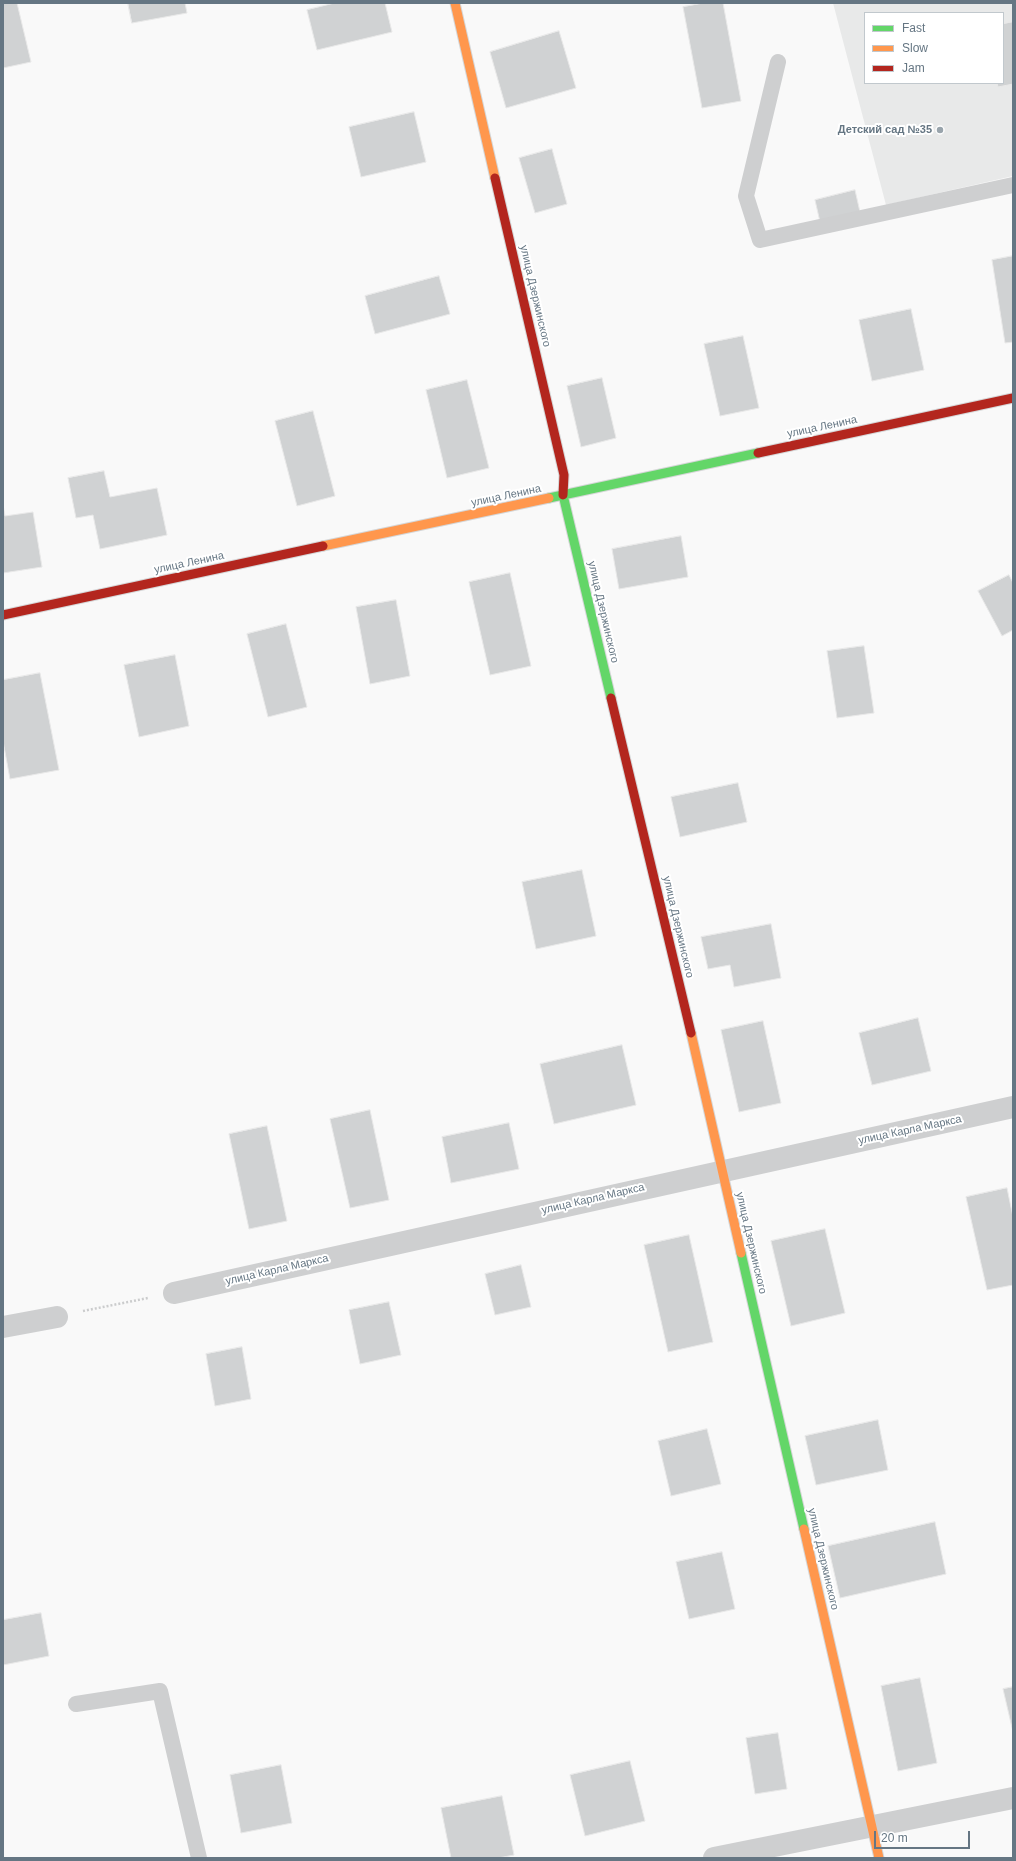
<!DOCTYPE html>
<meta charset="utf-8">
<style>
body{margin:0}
#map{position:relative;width:1016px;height:1861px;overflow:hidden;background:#f9f9f9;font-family:Arial,sans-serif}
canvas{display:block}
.frame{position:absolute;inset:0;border:4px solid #657683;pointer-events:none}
.legend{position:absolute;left:864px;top:12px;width:140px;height:72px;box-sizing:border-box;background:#fff;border:1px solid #c1c8cd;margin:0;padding:5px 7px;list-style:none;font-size:12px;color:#657683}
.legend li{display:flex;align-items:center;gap:8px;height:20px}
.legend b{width:20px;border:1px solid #c1c8cd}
.scale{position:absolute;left:874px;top:1831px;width:96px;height:18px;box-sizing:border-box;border:2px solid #657683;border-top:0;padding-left:5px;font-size:12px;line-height:14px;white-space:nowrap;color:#657683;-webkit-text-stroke:3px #fff;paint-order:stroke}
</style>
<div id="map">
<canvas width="1016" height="1861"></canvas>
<div class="frame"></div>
<ul class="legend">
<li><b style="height:5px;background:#63d668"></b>Fast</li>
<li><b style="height:5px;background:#ff974d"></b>Slow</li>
<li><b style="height:5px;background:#b3261e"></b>Jam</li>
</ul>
<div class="scale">20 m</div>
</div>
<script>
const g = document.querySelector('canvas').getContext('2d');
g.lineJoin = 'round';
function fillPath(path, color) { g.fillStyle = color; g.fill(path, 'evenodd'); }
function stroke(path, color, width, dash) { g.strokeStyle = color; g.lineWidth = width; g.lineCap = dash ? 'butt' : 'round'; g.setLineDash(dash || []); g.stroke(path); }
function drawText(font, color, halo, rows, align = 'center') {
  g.font = font + ' Arial,sans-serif'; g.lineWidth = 4; g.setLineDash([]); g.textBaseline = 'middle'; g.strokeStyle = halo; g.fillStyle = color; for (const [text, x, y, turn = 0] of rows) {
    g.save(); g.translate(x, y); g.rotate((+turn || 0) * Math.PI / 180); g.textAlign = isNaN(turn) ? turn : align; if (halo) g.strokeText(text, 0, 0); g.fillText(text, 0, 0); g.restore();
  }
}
const built = new Path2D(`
 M833 3H1013V176L886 205ZM865 13H1003V83H865Z`);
const building = new Path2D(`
 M3 3H17L31 62 3 68Z
 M128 3H185L187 13 132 23Z
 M335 3H385L392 32 317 50 307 10Z
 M704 3H723L741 101 702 108 683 7Z
 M1013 22V84L998 87 997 83H1003V24Z
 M559 31 576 88 506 108 490 52Z
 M414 112 426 162 361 177 349 127Z
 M552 149 567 204 535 213 519 158Z
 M855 190 860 212 820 222 815 200Z
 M1013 256V342L1005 343 992 260Z
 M439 276 450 314 375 334 365 296Z
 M911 309 924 370 872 381 859 320Z
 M743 336 759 408 720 416 704 344Z
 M602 378 616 438 581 447 567 386Z
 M467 380 489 468 447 478 426 390Z
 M313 411 335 496 297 506 275 421Z
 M104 471 110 497 157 488 167 535 100 549 93 515 76 518 68 478Z
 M3 505 5 516 33 512 42 567 3 573Z
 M681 536 688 577 619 589 612 549Z
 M510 573 531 666 490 675 469 582Z
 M1009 575 1013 583V630L1002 636 978 591Z
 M396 600 410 676 370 684 356 607Z
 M286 624 307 707 268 717 247 634Z
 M864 646 874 713 837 718 827 651Z
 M175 655 189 726 139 737 124 665Z
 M40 673 59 770 10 779 3 741V680Z
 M738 783 747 822 680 837 671 797Z
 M582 870 596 936 536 949 522 882Z
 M771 924 781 978 734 987 730 965 708 969 701 937Z
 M918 1018 931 1071 872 1085 859 1033Z
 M763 1021 781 1103 739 1112 721 1030Z
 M622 1045 636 1105 554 1124 540 1064Z
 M370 1110 389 1200 350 1208 330 1119Z
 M509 1123 519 1169 451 1183 442 1137Z
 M267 1126 287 1221 249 1229 229 1134Z
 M1007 1188 1013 1217V1285L987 1290 966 1197Z
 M825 1229 845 1313 791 1326 771 1241Z
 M689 1235 713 1342 668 1352 644 1245Z
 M521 1265 531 1307 495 1315 485 1274Z
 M389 1302 401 1355 360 1364 349 1310Z
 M242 1347 251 1399 215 1406 206 1354Z
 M878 1420 888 1470 816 1485 805 1436Z
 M707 1429 721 1484 671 1496 658 1441Z
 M935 1522 946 1574 840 1598 828 1546Z
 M722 1552 735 1609 689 1619 676 1562Z
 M41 1613 49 1656 3 1665V1620Z
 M920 1678 937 1763 898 1771 881 1686Z
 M1013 1687V1732L1003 1689Z
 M778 1733 787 1789 755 1794 746 1738Z
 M630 1761 645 1821 585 1836 570 1775Z
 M281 1765 292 1823 241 1833 230 1775Z
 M502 1796 514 1855 498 1858H451L441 1808Z`);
const path = new Path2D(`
 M83 1311 148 1298`);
const lane = new Path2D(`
 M778 62 746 196 760 240 1013 185
 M76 1704 160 1691 199 1858`);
const street = new Path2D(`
 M174 1293 1013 1107
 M3 1327 57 1317
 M714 1858 1013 1798`);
const fast = new Path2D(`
 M563 495 611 698
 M549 498 758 453
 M741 1253 804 1529`);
const slow = new Path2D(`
 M455 3 495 178
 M323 546 549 498
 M691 1033 741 1253
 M804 1529 879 1858`);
const jam = new Path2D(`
 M495 178 564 475 563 495
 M758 453 1013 398
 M3 615 323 546
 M611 698 691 1033`);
const markers = [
 [940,130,4,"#99a4ac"]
];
const poiNames = [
 ["Детский сад №35",932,130]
];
const streetNames = [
 ["улица Дзержинского",535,296,77],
 ["улица Ленина",822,427,-12],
 ["улица Ленина",506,496,-12],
 ["улица Ленина",189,563,-12],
 ["улица Дзержинского",603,612,77],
 ["улица Дзержинского",678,927,77],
 ["улица Карла Маркса",910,1130,-12],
 ["улица Карла Маркса",593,1199,-13],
 ["улица Дзержинского",751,1243,77],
 ["улица Карла Маркса",277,1270,-13],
 ["улица Дзержинского",823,1559,77]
];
fillPath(built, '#e8e9e9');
fillPath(building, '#d0d2d3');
stroke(building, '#e8e8e8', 1);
stroke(fast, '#d5d6d7', 11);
stroke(slow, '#d5d6d7', 11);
stroke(jam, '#d5d6d7', 11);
stroke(path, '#cbcccd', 2.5, [2, 2]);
stroke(lane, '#cecfd0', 16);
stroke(street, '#cecfd0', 22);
stroke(fast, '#63d668', 9);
stroke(slow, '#ff974d', 9);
stroke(jam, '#b3261e', 9);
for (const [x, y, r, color] of markers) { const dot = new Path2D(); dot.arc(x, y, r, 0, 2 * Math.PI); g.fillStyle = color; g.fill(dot); stroke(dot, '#fff', 1.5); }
drawText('bold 11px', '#657683', '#fff', poiNames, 'right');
drawText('11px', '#657683', '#fff', streetNames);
</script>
